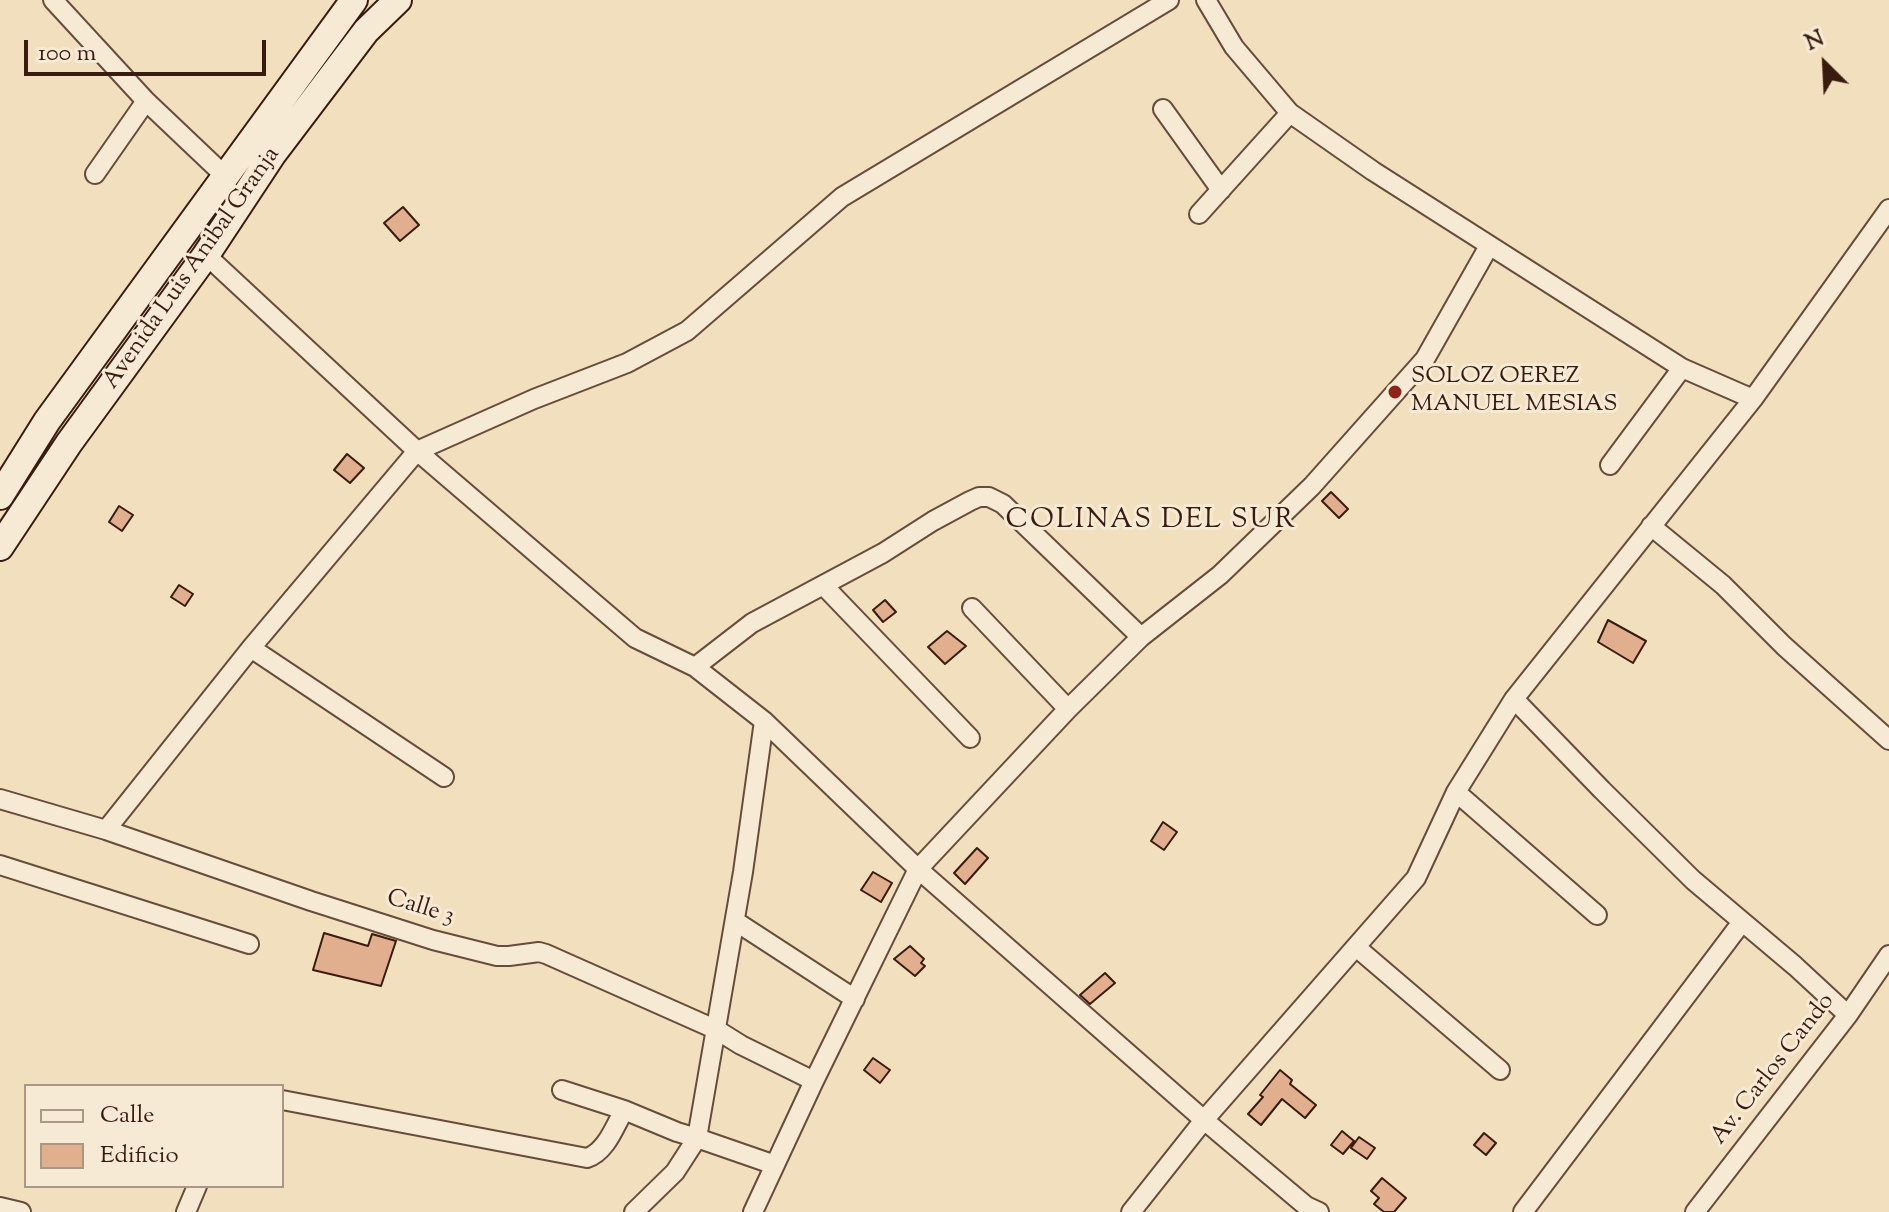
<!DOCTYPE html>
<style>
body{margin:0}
#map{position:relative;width:1889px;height:1212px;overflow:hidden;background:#f2dfbe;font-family:"Sorts Mill Goudy",serif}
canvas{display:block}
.legend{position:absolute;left:24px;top:1084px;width:260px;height:104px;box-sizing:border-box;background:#f7ead5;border:2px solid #ab9786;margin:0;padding:10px 14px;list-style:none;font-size:24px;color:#3a1b0f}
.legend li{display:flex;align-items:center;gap:16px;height:40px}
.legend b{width:40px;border:2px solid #ab9786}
.north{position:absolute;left:1785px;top:24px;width:80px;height:80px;-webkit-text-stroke:6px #f7ead5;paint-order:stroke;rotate:336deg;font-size:22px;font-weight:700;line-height:32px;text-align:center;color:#3a1b0f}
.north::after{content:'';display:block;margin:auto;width:28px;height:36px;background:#3a1b0f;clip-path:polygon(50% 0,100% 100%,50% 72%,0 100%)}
.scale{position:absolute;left:24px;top:40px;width:242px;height:36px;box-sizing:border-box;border:4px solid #3a1b0f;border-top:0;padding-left:10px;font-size:24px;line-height:28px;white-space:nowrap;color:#3a1b0f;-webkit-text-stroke:6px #f7ead5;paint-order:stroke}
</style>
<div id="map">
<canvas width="1889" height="1212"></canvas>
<ul class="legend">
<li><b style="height:10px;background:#f7ead5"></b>Calle</li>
<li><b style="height:22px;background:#e2af8e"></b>Edificio</li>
</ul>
<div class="north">N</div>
<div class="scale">100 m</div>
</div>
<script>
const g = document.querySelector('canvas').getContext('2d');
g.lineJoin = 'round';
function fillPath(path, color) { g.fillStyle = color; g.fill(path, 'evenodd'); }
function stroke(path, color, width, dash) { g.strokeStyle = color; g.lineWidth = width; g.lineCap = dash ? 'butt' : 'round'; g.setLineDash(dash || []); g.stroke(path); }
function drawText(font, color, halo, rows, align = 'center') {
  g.font = font + ' "Sorts Mill Goudy",serif'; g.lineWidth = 6; g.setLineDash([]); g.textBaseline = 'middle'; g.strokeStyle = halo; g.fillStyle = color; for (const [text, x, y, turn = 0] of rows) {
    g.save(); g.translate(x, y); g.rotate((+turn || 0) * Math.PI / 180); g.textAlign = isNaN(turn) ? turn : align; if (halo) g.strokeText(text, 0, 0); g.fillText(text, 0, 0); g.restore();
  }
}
const building = new Path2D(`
 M403 207 419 225 400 241 384 223Z
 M347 454 364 468 350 483 334 470Z
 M1331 492 1348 509 1339 518 1322 501Z
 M119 506 133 515 122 531 109 522Z
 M179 585 193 594 185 606 171 597Z
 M885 600 896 612 883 622 873 610Z
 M1608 620 1646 641 1633 663 1598 642Z
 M947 631 966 646 945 664 928 647Z
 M1163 822 1177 832 1164 850 1151 841Z
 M977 848 988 858 965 884 954 873Z
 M873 872 892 883 881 902 861 890Z
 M324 933 368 946 372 934 396 941 381 986 313 970Z
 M910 946 924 959 921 963 925 966 915 976 894 959Z
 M1105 973 1115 983 1090 1004 1080 995Z
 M873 1058 890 1070 880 1083 864 1070Z
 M1280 1070 1292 1080 1290 1084 1316 1105 1305 1118 1282 1099 1261 1125 1248 1114 1263 1097 1260 1095Z
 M1342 1131 1354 1141 1343 1154 1331 1145Z
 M1484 1133 1496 1143 1486 1155 1474 1145Z
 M1359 1137 1375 1148 1367 1159 1351 1148Z
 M1382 1178 1406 1198 1394 1212H1384L1374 1204 1379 1198 1371 1191Z`);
const minor = new Path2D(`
 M53 0 146 101 225 176
 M1206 0 1234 47 1290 113 1373 171 1682 368 1753 399
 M1163 109 1221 190
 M95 174 146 101
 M1199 214 1290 113
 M206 255 417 451 635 638 695 667 764 721 918 869 1204 1120 1306 1206 1319 1212
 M1610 465 1682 368
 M1651 526 1723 585 1784 646 1889 740
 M823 585 970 738
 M972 608 1068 709
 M251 648 444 777
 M695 667 752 623 883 553 933 521 970 501 979 497H989L1003 504 1141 637
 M1514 699 1602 790 1693 880 1795 966 1848 1015
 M1456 792 1597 915
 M0 799 106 830 311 901 433 940 497 956H509L539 952 546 954 717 1030 741 1045 814 1081
 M106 830 251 648 417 451 534 399 627 363 687 331 842 197 1169 0
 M0 865 249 944
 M735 921 855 999
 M1356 947 1500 1070
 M562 1090 624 1110
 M282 1100 587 1158C606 1152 615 1126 624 1110L677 1132 697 1138 743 872 764 721
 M0 1207 21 1212
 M186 1212 197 1186
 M634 1212 675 1172 697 1138 775 1165
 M753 1212 814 1081 918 869 1068 709 1141 637 1220 575 1312 486 1425 359 1489 246
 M1131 1212 1204 1120 1416 878 1456 792 1514 699 1753 399 1889 209
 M1523 1212 1742 922
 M1695 1212 1848 1015 1889 955`);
const secondary = new Path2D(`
 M0 496 47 421 354 0
 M0 547 69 443 206 255 272 155 366 31 398 0`);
const markers = [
 [1395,392,8,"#8f2418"]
];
const streetNames = [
 ["Avenida Luis Anibal Granja",193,269,-55],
 ["Calle 3",420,909,17],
 ["Av. Carlos Cando",1774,1070,-52]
];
const poiNames = [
 ["SOLOZ OEREZ",1411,378],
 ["MANUEL MESIAS",1411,406]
];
const quarterNames = [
 ["COLINAS DEL SUR",1151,522]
];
fillPath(building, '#e2af8e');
stroke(building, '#3a1b0f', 2);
stroke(minor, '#684c3b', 22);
stroke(secondary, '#3a1b0f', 30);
stroke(minor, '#f7ead5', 18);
stroke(secondary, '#f7ead5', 26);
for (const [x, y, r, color] of markers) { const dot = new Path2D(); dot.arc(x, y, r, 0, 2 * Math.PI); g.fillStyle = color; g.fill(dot); stroke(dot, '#f7ead5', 3); }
drawText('24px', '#3a1b0f', '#f7ead5', streetNames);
drawText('24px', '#3a1b0f', '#f7ead5', poiNames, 'left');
g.letterSpacing = '2px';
drawText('28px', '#3a1b0f', '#f7ead5', quarterNames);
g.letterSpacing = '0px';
</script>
